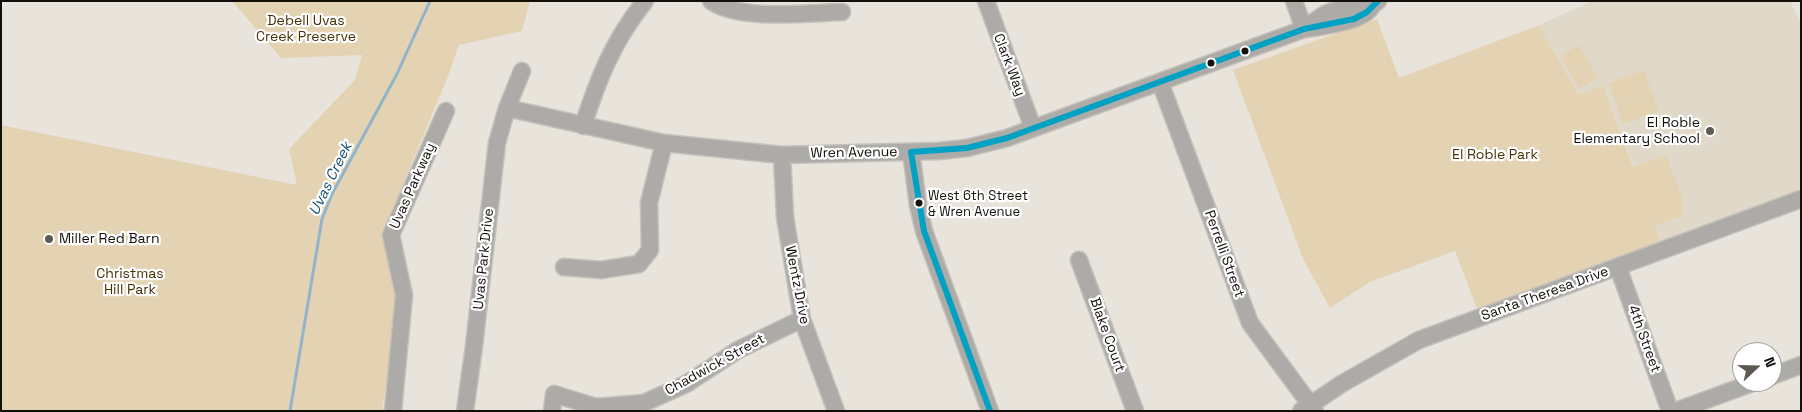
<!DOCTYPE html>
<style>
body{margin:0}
#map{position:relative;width:1802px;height:412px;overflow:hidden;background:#e8e4db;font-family:"Space Grotesk",sans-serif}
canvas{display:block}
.frame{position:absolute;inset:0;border:2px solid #120f0a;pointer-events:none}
.north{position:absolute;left:1732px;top:342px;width:50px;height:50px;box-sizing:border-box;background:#fff;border:1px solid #a09f9d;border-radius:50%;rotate:69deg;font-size:14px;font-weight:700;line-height:20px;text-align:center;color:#120f0a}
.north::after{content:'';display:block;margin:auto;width:18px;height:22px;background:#5d5a53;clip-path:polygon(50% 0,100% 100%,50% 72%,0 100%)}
</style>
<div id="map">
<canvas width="1802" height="412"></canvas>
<div class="frame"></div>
<div class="north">N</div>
</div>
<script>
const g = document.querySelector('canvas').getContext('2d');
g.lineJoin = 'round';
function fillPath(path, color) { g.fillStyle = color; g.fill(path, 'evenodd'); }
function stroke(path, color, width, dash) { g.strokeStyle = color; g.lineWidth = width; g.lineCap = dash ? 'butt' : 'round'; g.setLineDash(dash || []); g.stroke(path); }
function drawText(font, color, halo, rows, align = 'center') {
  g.font = font + ' "Space Grotesk",sans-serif'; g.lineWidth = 4.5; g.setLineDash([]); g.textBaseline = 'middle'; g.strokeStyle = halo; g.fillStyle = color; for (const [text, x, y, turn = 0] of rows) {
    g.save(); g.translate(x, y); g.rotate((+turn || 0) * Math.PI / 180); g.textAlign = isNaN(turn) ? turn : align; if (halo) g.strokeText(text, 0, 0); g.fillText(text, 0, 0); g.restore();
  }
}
const built = new Path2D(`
 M1592 1H1790L1801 23V190L1661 241 1603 85 1580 94 1576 91 1539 25Z`);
const green = new Path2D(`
 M232 1H530L522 31 459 45 449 74 383 232 394 277 396 325 382 411H1V125L297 185 289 149 355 80 362 55 281 58Z
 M1377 19 1399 78 1539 25 1576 91 1580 94 1603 85 1633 167 1666 155 1683 199 1682 216 1655 226 1661 241 1477 309 1455 251 1370 282 1330 308 1303 259 1233 70Z
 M1579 45 1598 78 1579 89 1561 55Z
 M1644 70 1651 90 1616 103 1608 83Z
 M1652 91 1659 111 1623 124 1616 104Z`);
const stream = new Path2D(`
 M290 411 322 219 332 194 397 74 430 1`);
const minor = new Path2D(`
 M711 1C739 21 807 13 842 12
 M986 1 1033 128
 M1294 1 1304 29
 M1306 27 1325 14 1360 1
 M1160 82 1250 323 1315 411
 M507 108 664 143 782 155 939 151 967 148 1007 138 1304 29C1320 27 1355 22 1367 12 1372 8 1372 4 1378 1
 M583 126C598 79 613 41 645 1
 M911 152 918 205 924 231 990 411
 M782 155 785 217 802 319 836 411
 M1079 260 1135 411
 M564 267 601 270 639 264 650 250 649 203 664 143
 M1618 267 1670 411
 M1772 376 1801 365
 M393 411 404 295 391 235 446 111
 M465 411 474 346 497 143 507 108 522 71
 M552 411 554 394 596 407 644 403 686 384 738 350 802 319
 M1301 411 1343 383 1419 340 1801 199
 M1676 411 1755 382`);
const bus1 = new Path2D(`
 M911 152 967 148 1007 138 1304 29 1354 19 1367 12 1378 1
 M911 152 924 231 990 411`);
const markers = [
 [1245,51,4.5,"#120f0a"],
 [1211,63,4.5,"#120f0a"],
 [1710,131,5,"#5d5a53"],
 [919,203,4.5,"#120f0a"],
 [49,239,5,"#5d5a53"]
];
const busNames = [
 ["West 6th Street",928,196],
 ["& Wren Avenue",928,212]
];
const parkNames = [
 ["Debell Uvas",306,21],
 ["Creek Preserve",306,37],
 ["El Roble Park",1495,155],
 ["Christmas",130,274],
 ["Hill Park",130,290]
];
const streetNames = [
 ["Clark Way",1009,65,69],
 ["Wren Avenue",854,153,-1],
 ["Uvas Parkway",413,186,-66],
 ["Perrelli Street",1224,254,70],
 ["Uvas Park Drive",484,259,-84],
 ["Wentz Drive",797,285,79],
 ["Santa Theresa Drive",1545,294,-20],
 ["Blake Court",1107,335,70],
 ["4th Street",1644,339,70],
 ["Chadwick Street",715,365,-29]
];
const poiNames = [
 ["El Roble",1700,123],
 ["Elementary School",1700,139],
 ["Miller Red Barn",59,239,"left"]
];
const waterNames = [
 ["Uvas Creek",331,179,-64]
];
fillPath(built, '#e0d9c9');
fillPath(green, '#e4d3b3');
stroke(stream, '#92b4cb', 3);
stroke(minor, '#c5c1ba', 19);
stroke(minor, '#adaba8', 16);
stroke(bus1, '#01a1c4', 6);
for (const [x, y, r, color] of markers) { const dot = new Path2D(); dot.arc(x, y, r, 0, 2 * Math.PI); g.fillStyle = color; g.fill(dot); stroke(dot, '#fff', 2); }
drawText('13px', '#120f0a', '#fff', busNames, 'left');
drawText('14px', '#453104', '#fff', parkNames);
drawText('14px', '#120f0a', '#fff', streetNames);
drawText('14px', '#120f0a', '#fff', poiNames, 'right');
drawText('italic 15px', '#175277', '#fff', waterNames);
</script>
